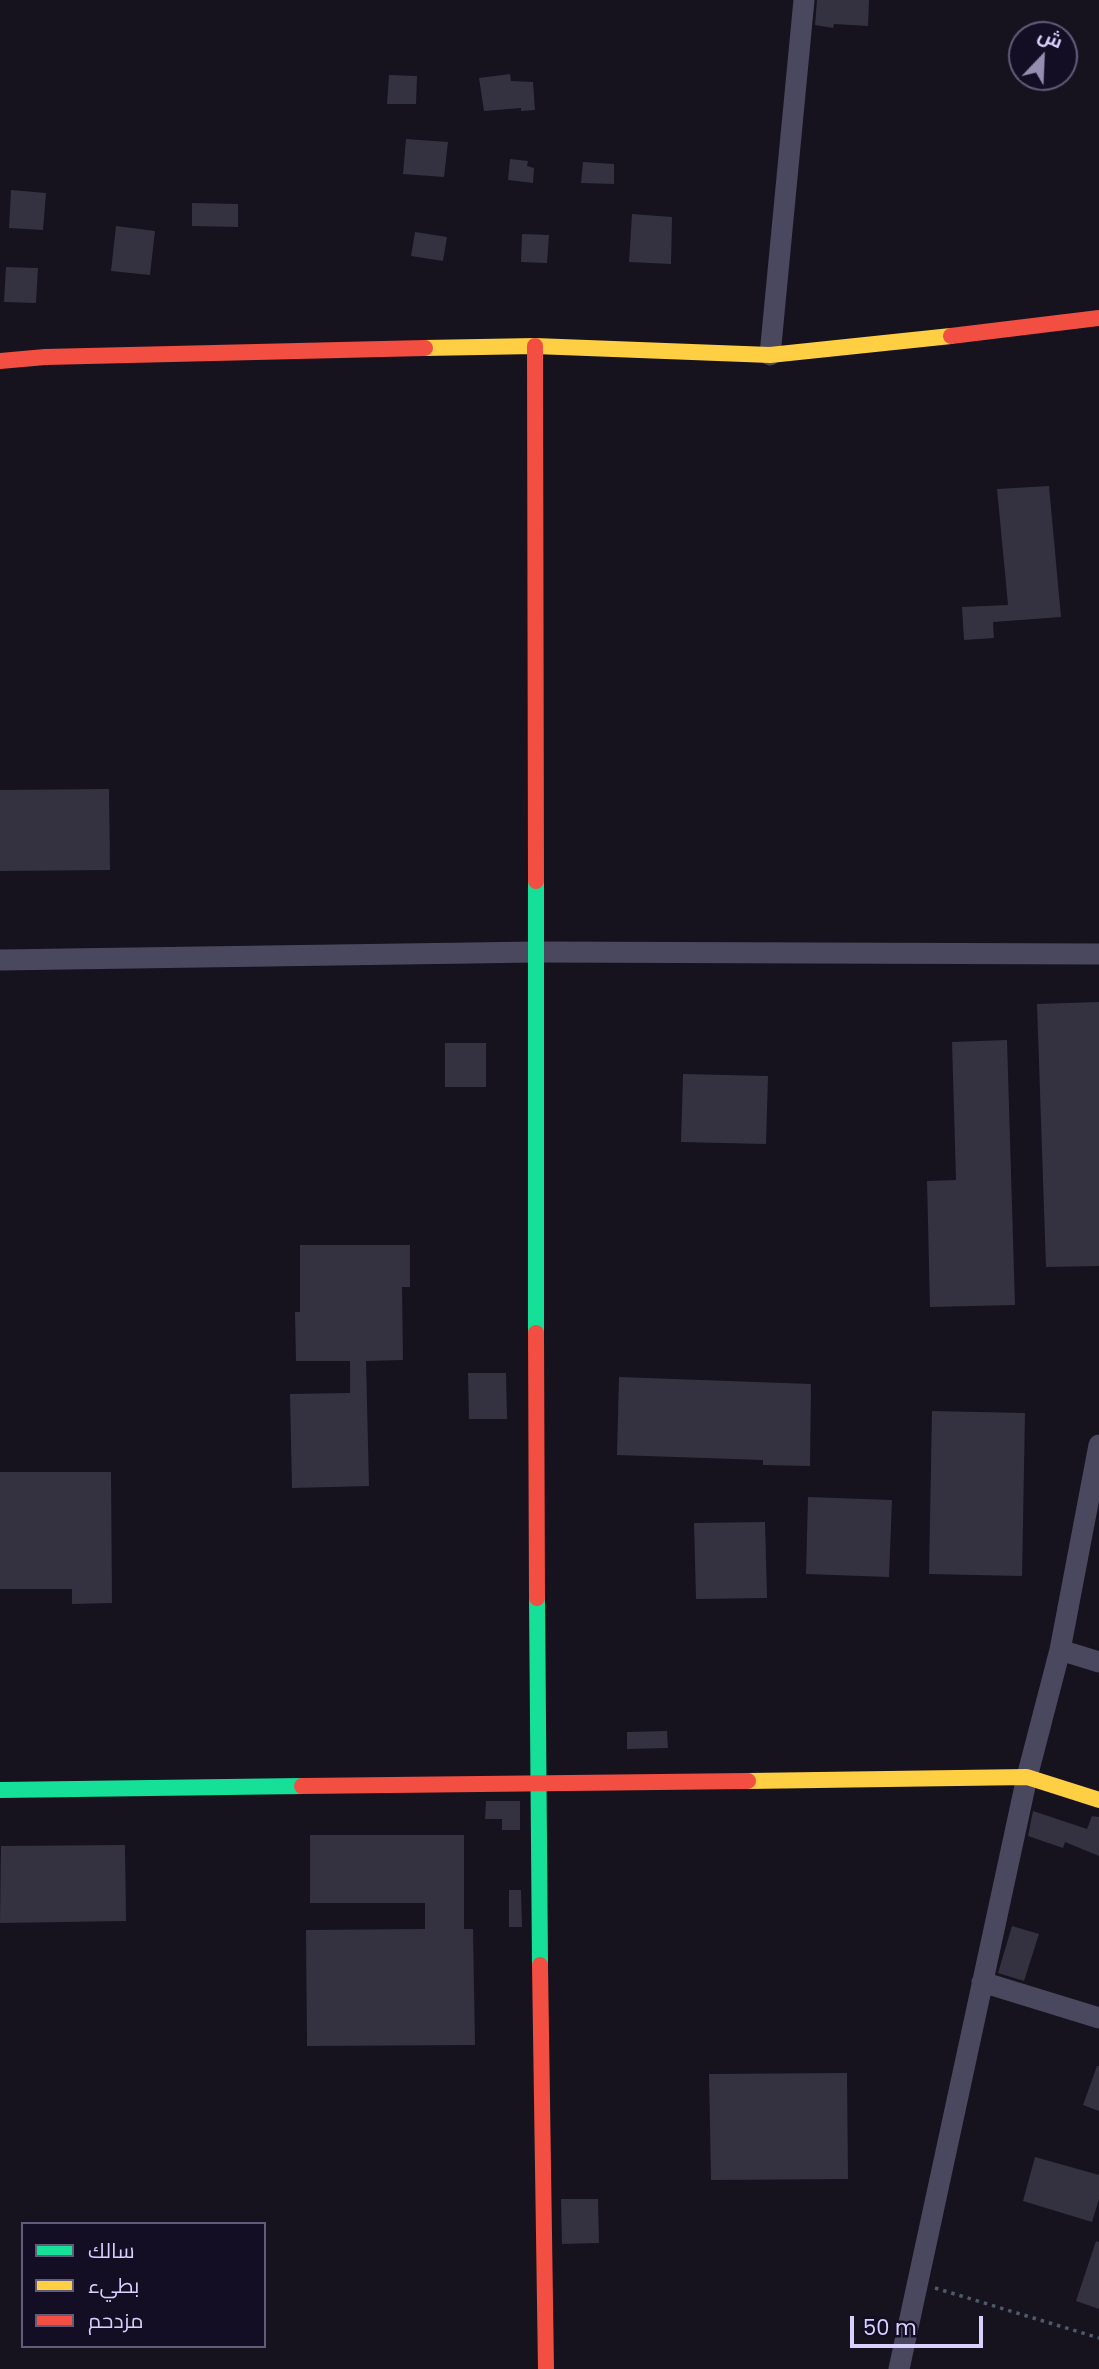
<!DOCTYPE html>
<meta charset="utf-8">
<style>
body{margin:0}
#map{position:relative;width:1099px;height:2369px;overflow:hidden;background:#16131e;font-family:Poppins,Cairo,sans-serif}
canvas{display:block}
.legend{position:absolute;left:21px;top:2222px;width:245px;height:126px;box-sizing:border-box;background:#130e23;border:2px solid #625c7b;margin:0;padding:9px 12px;list-style:none;font-size:21px;color:#d8d1fe}
.legend li{display:flex;align-items:center;gap:14px;height:35px}
.legend b{width:35px;border:2px solid #625c7b}
.north{position:absolute;left:1008px;top:21px;width:70px;height:70px;box-sizing:border-box;background:#130e23;border:2px solid #625c7b;border-radius:50%;rotate:23deg;font-size:19px;font-weight:700;line-height:28px;text-align:center;color:#d8d1fe}
.north::after{content:'';display:block;margin:auto;width:24px;height:32px;background:#948eb0;clip-path:polygon(50% 0,100% 100%,50% 72%,0 100%)}
.scale{position:absolute;left:850px;top:2316px;width:133px;height:32px;box-sizing:border-box;border:4px solid #d8d1fe;border-top:0;padding-left:9px;font-size:21px;line-height:24px;white-space:nowrap;color:#d8d1fe;-webkit-text-stroke:5px #130e23;paint-order:stroke}
</style>
<div id="map">
<canvas width="1099" height="2369"></canvas>
<ul class="legend">
<li><b style="height:9px;background:#16e098"></b>سالك</li>
<li><b style="height:9px;background:#ffcf43"></b>بطيء</li>
<li><b style="height:9px;background:#f24e42"></b>مزدحم</li>
</ul>
<div class="north">ش</div>
<div class="scale">50 m</div>
</div>
<script>
const g = document.querySelector('canvas').getContext('2d');
g.lineJoin = 'round';
function fillPath(path, color) { g.fillStyle = color; g.fill(path, 'evenodd'); }
function stroke(path, color, width, dash) { g.strokeStyle = color; g.lineWidth = width; g.lineCap = dash ? 'butt' : 'round'; g.setLineDash(dash || []); g.stroke(path); }
const building = new Path2D(`
 M817 0H869L868 26 834 24 833 28 815 25Z
 M510 74 511 81 533 82 535 110 521 111V108L484 111 479 78Z
 M389 75 417 76 416 104H387Z
 M406 139 448 142 444 177 403 174Z
 M510 159 528 161 527 166 534 168 533 183 508 180Z
 M583 162 614 164V184L581 183Z
 M11 190 46 193 43 230 9 228Z
 M192 203 238 204V227L192 226Z
 M632 214 672 217 671 264 629 262Z
 M116 226 155 231 150 275 111 271Z
 M415 232 447 237 443 261 411 256Z
 M522 234 549 235 547 263 521 262Z
 M6 267 38 268 36 303 4 302Z
 M1049 486 1061 617 993 622 994 638 964 640 962 607 1008 605 997 489Z
 M109 789 110 870 0 871V790Z
 M1099 1002V1266L1046 1267 1037 1004Z
 M1007 1040 1015 1305 930 1307 927 1181 956 1180 952 1042Z
 M445 1043H486V1087H445Z
 M683 1074 768 1076 766 1144 681 1142Z
 M300 1245H410V1287H402L403 1360 366 1361 369 1486 292 1488 290 1394 350 1393V1361H296L295 1312H300Z
 M468 1373H506L507 1419H469Z
 M619 1377 811 1384 810 1466 763 1465V1460L617 1455Z
 M932 1411 1025 1413 1022 1576 929 1574Z
 M0 1472H111L112 1603 72 1604V1589H0Z
 M808 1497 892 1500 889 1577 806 1574Z
 M765 1522 767 1598 696 1599 694 1523Z
 M667 1731 668 1748 627 1749V1732Z
 M486 1801H520V1830H502V1819H485Z
 M1033 1811 1087 1829 1092 1816 1099 1817V1856L1065 1842 1063 1848 1028 1836Z
 M310 1835H464V1929H473L475 2045 307 2046 306 1930 425 1929V1903H310Z
 M125 1845 126 1921 0 1923 1 1846Z
 M509 1890H521L522 1927H509Z
 M1012 1926 1039 1934 1024 1981 998 1973Z
 M1097 2066H1099V2111L1083 2105Z
 M847 2073 848 2179 711 2180 709 2074Z
 M1035 2157 1099 2175V2199L1092 2222 1023 2201Z
 M561 2199H598L599 2243 562 2244Z
 M1096 2241 1099 2242V2309L1076 2301Z`);
const path = new Path2D(`
 M935 2288 1099 2338`);
const street = new Path2D(`
 M770 355 804 0
 M0 960 536 952 1099 954
 M1060 1650 1099 1662
 M982 1982 1099 2018
 M899 2369 1027 1777 1060 1650 1099 1445`);
const fast = new Path2D(`
 M536 881V1333
 M537 1598 540 1965
 M0 1790 302 1786`);
const slow = new Path2D(`
 M425 348 535 346 770 355 951 336
 M748 1781 1027 1777 1099 1800`);
const jam = new Path2D(`
 M951 336 1099 318
 M535 346 536 881
 M0 361 45 357 425 348
 M536 1333 537 1598
 M302 1786 748 1781
 M540 1965 546 2369`);
fillPath(building, '#343141');
stroke(path, '#4c5a69', 3.5, [3.5, 5]);
stroke(street, '#4a485f', 21);
stroke(fast, '#16e098', 16);
stroke(slow, '#ffcf43', 16);
stroke(jam, '#f24e42', 16);
</script>
